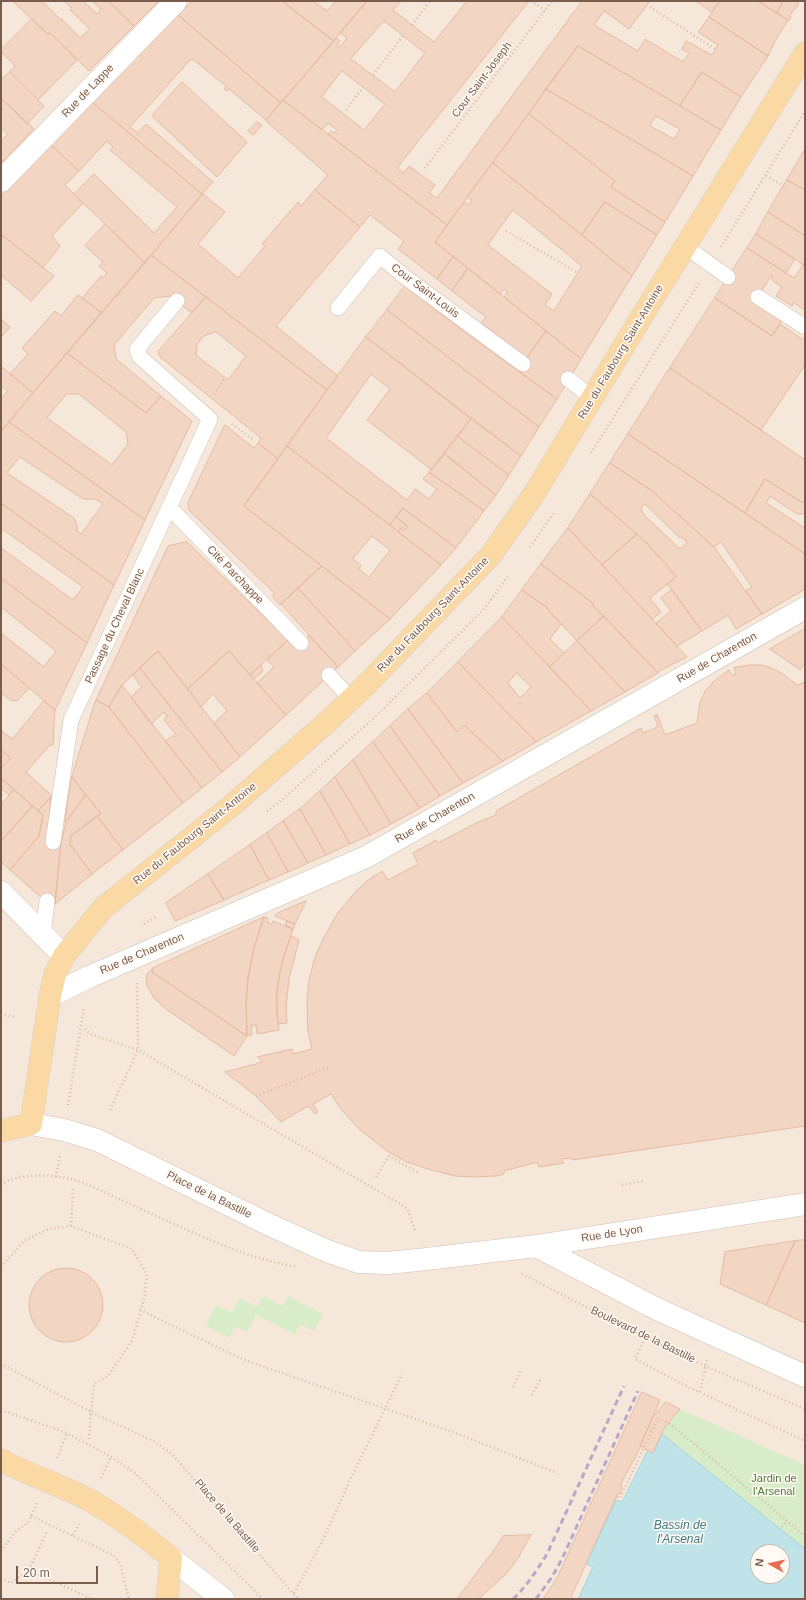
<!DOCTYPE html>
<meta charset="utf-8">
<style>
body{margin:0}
#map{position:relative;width:806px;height:1600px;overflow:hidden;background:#fdf6ec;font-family:Arial,sans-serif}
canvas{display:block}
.frame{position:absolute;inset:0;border:2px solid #7a5c4d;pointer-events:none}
.north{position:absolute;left:750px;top:1544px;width:40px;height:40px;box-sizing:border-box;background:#fffaf3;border:1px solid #cabbb1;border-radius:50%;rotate:278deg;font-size:11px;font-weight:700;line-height:16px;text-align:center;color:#7a5c4d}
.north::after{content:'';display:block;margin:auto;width:14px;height:18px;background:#e76f51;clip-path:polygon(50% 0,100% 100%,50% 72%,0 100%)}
.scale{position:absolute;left:16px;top:1566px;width:82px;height:18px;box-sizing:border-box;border:2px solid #7a5c4d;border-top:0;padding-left:5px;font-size:12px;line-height:14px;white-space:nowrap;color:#7a5c4d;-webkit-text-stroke:3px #fffaf3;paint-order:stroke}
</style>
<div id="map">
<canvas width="806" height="1600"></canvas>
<div class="frame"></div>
<div class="north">N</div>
<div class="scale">20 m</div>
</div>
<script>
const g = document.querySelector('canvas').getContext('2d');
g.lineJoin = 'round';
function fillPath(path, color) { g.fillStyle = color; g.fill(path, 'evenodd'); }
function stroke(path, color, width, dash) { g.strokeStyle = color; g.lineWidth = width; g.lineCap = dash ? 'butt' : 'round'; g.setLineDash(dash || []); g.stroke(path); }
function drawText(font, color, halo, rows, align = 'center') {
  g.font = font + ' Arial,sans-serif'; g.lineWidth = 3; g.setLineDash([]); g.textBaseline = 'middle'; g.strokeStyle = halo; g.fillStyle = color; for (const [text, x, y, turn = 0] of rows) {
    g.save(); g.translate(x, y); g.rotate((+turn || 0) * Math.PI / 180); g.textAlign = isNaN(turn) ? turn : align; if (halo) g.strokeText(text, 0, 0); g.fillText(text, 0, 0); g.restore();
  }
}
const residential = new Path2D(`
 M1 1H805V1599H1ZM758 1552H782V1576H758Z`);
const green = new Path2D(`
 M263 1296 283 1306 288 1296 323 1314 314 1331 300 1324 295 1335 256 1315 247 1332 235 1326 229 1338 206 1326 216 1305 232 1313 239 1298 257 1307Z
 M680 1409 805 1465V1549L662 1434 664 1428Z`);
const water = new Path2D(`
 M662 1434 805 1549V1599H578L593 1567 586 1564 616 1500 622 1502 648 1450 653 1452ZM758 1552H782V1576H758Z`);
const building = new Path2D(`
 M13 1H42L61 20 62 19 80 38 90 29 70 10 72 8 64 1H83L97 14 101 9 92 1H109L134 26 89 71 50 33 48 34Z
 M109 1H159L134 26Z
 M193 1H282L334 41 281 103 178 15Z
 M282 1H313L327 11 336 1H367L334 41Z
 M367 1H401L393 10 434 42 467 1H529L397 168 404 173 409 166 435 185 429 193 437 198 582 1H650L629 29 604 11 594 25 638 51 645 39 683 62 689 53 682 49 686 41 712 55 718 45 698 32 709 17 768 56 741 97 702 72 680 106 578 46 447 225 328 134 331 131 334 133 337 130 328 123 322 130 283 100 336 38 340 41 337 45 340 47 347 38 340 33ZM384 21 425 53 395 92 351 59ZM342 71 385 104 364 130 322 97Z
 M696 1H720L712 12Z
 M720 1H758L788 20 775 41 768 56 709 17Z
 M758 1H783L777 13Z
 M783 1H795L799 4 789 16 791 17 789 21 777 13Z
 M178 15 281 103 266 120 229 89 227 91 224 89 227 87 194 60 191 59 130 127 138 133 146 124 213 182 202 194 93 103Z
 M32 19 48 34 50 33 77 60 38 100 10 72 15 66 1 52V50Z
 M578 46 721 130 693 176 546 89ZM656 116 680 129 674 139 650 126Z
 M10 72 44 106 27 124 1 98V80Z
 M702 72 741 97 721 130 680 106Z
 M182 82 247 142 217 177 152 116Z
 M546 89 693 176 665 222 611 187 615 181 529 114Z
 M1 98 34 129 1 163V141L8 134 3 129 1 131Z
 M283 100 447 225 435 242 453 257 437 279 398 249 404 241 370 215 360 227 315 190 328 175 266 121Z
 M93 103 202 194 145 263 74 194 94 174 154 233 177 207 110 150 113 147 107 141 79 171 51 145Z
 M529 114 615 181 611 187 665 222 657 235 605 202 582 235 493 163Z
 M257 122 262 125 253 135 248 131Z
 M51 145 79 171 65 185 83 203 52 236 60 246 43 268 1 234V197Z
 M805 149V190L787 180Z
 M493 163 632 276 581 359 504 297 508 292 504 289 500 294 435 242 464 202 469 205 472 200 467 197ZM513 210 582 266 554 311 545 305 552 294 488 245Z
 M787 180 805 190V236L768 212Z
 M315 190 360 227 276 326 338 376 327 390 151 255 203 194 225 212 198 244 238 278 265 246 262 244 298 202 301 206Z
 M605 202 657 235 632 276 582 235Z
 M768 212 805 236V266L756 234Z
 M105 224 145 263 102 313 82 298 101 276 103 278 107 273 99 266 103 262 85 246Z
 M1 234 54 276 31 301 1 275Z
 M756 234 795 259 786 273 747 248Z
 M747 248 794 278 803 265 805 266V310L794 303 792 306 776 296 782 287 773 281 772 275 754 302 782 320 772 336 715 298Z
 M151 255 206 297 192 313 170 296 154 298 114 345 116 359 161 396 146 413 67 353Z
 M453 257 468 268 452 291 437 279Z
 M468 268 546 331 527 358 481 323 486 317 452 291Z
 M405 286 467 334 557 399 539 427 387 310Z
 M78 295 102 313 33 393 10 374 28 354 22 348 55 311 61 316Z
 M206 297 327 390 278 459 258 443 261 438 160 357 158 352ZM216 332 246 356 228 380 196 355 197 344 204 336Z
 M715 298 772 336 780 324 805 341V365L761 430 670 368Z
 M387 310 539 427 521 456 366 337Z
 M1 319 10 327 1 337Z
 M546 331 581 359 557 399 518 371Z
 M366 337 471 419 432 470 367 420 390 389 371 374 326 438 407 500 415 489 429 499 437 489 423 479 429 472 484 511 456 548 403 508 390 525 287 446Z
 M67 353 146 413 161 396 192 421 145 520 9 422ZM67 394H79L126 432 128 444 112 465 47 418Z
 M1 366 33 393 1 432V399L8 391 1 386Z
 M670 368 805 460V500L803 503 765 479 745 513 628 434Z
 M471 419 521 456 509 475 457 436Z
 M9 422 145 520 114 585 1 503V432ZM20 457 83 499H95L103 504 81 534 76 530 78 528 74 518 7 473Z
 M225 425 254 448 258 443 278 459 244 506 322 566 280 605 273 597 274 593 189 510 188 503Z
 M628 434 805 554V589L762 614 746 591 752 587 721 542 714 547 652 491 610 463Z
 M457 436 509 475 496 495 444 453Z
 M287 446 441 565 390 619 244 506ZM372 536 390 550 369 577 359 569 361 565 353 559Z
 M444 454 496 495 484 511 429 472Z
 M610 463 652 491 714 547 762 614 736 629 728 615 702 631 667 584 676 577 665 563 646 542 590 494ZM645 504 680 538 682 537 687 543 680 549 644 515 641 509Z
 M765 479 803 503 805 500V511L803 514H797L770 496 766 503 805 528V554L745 513Z
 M590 494 637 534 602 565 568 528Z
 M1 503 114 585 87 643 1 578V548L73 600 83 587 1 528Z
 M403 508 456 548 441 565 398 532 402 527 405 530 408 527 396 517Z
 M396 517 408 527 405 530 402 527 398 532 390 525Z
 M568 528 602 565 687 657 659 671 658 673 593 606 594 604 541 564Z
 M637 534 665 563 676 577 650 598 661 612 652 619 602 565Z
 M187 542 288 640 250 675 229 651 188 689 158 651 122 685 109 707 96 700 168 546Z
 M541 564 594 604 593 606 604 616 577 641 548 610 549 609 522 590Z
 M322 566 390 619 355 651 298 588Z
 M1 578 87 643 55 710 1 664V633L44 667 56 651 1 607Z
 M298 588 355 651 338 667 281 604Z
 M522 590 549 609 548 610 561 624 550 639 564 653 550 667 502 617Z
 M672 590 702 631 677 646 656 623 671 611 661 598Z
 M604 616 658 673 625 692 577 641Z
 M502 617 591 711 536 742 458 662ZM517 673 531 687 520 698 508 683Z
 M805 629V663L800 670 770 649Z
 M309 636 338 667 286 715 257 683 274 667 267 660 288 640 295 648Z
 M577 641 625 692 591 711 550 667Z
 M158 651 240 757 222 772 140 668Z
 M229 651 286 715 240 757 214 723 227 711 213 694 201 707 188 689Z
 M458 662 536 742 503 761 464 725 457 732 427 693Z
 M1 664 29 688 17 701 10 700 1 692Z
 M261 665 263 671 254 679 250 675Z
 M749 665H761L772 668 783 674 797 685 805 682V1126L572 1160V1158L562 1159 564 1163 539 1167 537 1162 504 1171V1174L496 1176 472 1177 455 1176 428 1169 407 1162 387 1151 359 1129 340 1108 331 1094 313 1104 318 1112 315 1114 308 1106 281 1122 256 1096 225 1072 263 1062 257 1057 292 1049 293 1054 312 1049 308 1032 307 1001 309 980 315 957 323 939 337 914 357 890 367 881 382 871 388 880 418 864 413 853 436 840 438 843 476 823 496 815V811L641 728 643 733 658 727 654 716 657 714 665 735 697 723 700 702 706 690 713 682 729 670 732 675 736 674 734 668Z
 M140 668 222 772 202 788 165 741 172 736H177L164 720 167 716 164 712 151 724 131 697 142 687 133 675Z
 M122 685 202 788 183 803 109 707Z
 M427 693 457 732 464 725 503 761 463 783 408 709Z
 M96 700 109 707 183 803 123 850 97 816 101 814 72 777Z
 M44 701 55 710 53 745H50L26 772 52 796 38 811 1 778V768L11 758 1 750V730L12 739Z
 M408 709 463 783 440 796 390 726Z
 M390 726 440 796 420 808 373 742Z
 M373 742 420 808 391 824 353 760Z
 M1 750 11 758 1 768Z
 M353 760 391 824 370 835 335 777Z
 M72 777 86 795 66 822H65Z
 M335 777 370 835 350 844 320 791Z
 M1 778 14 790 9 795 1 788Z
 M14 790 33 806 1 841V805Z
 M320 791 350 844 326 855 300 809Z
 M86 795 101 814 71 836 70 844 92 874 55 904 61 843 66 822Z
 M51 797 47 842 61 843 55 904 51 906 10 870 39 836 43 815 38 811Z
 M33 806 43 815 39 836 10 870 1 862V841Z
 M300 809 326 855 308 863 283 821Z
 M97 816 123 850 92 874 70 844 71 836Z
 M283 821 308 863 288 872 267 833Z
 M267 833 288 872 269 880 250 845Z
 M250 845 269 880 224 900 208 874Z
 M208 874 224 900 175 921 166 903Z
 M306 901 295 924 275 916 276 914Z
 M264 917 268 918 267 922 272 924 273 921 293 929 283 958 277 988V1013L279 1030 257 1034 256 1025H251L252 1035 247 1036 246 1002 248 978 254 948Z
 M264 917 254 948 248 978 246 1002 247 1036 152 972 153 968Z
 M287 921 295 924 293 929 286 926Z
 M291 936 299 940 289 978 286 1007 287 1023 278 1024 276 999 280 971Z
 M153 968 152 972 247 1036 234 1056 166 1009 154 998 146 984 147 974Z
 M805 1240V1323L766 1305 795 1241Z
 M795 1241 766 1305 720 1284 725 1252Z
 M29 1305a37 37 0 1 1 74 0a37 37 0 1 1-74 0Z
 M642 1392 660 1400 634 1461H633L621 1484 622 1488 620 1494 618 1493 570 1599H543L557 1578Z
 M666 1402 680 1409 664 1428 653 1453 640 1446 652 1418Z
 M531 1535 518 1558 506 1574 493 1586 478 1599H457L497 1546 503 1536Z`);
const path = new Path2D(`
 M531 1 545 10
 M650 7 715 49
 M412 25 430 1
 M373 75 403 36
 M346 110 363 87
 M425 168 552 1
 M766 176 784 186
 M506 231 578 273
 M721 247 805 111
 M214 394 225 378
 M232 424 254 440
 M591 453 699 283
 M530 547 554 513
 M267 811 283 799 374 718 454 639 484 609 509 575
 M144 924 156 917
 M1 1014 15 1017
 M85 1029 90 1034 138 1050 407 1208 416 1233
 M256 1096 330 1067
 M68 1105 84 1007
 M110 1110 138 1050 137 983
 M56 1177 60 1155
 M376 1177 389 1156 417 1172
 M1 1185C18 1172 58 1174 78 1181 92 1186 106 1193 119 1199 177 1224 236 1257 298 1267
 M622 1185 644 1181
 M71 1226 73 1189
 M1 1267 24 1241 48 1229 71 1226 132 1249 147 1274 144 1299 132 1341 108 1376 94 1384 91 1412 1 1364
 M522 1274 645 1337 705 1366 805 1409
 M140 1310 244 1360 453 1432 557 1473
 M643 1342 635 1359 688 1387 805 1441
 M513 1387 521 1370
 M700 1392 707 1360
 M532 1395 541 1379
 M1 1410 67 1433 111 1457 135 1473 263 1599
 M89 1439 91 1412 155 1442 172 1454 298 1599
 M57 1458 67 1433
 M101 1478 111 1457
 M617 1497 620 1498 658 1418 670 1424 805 1536
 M31 1516 113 1555 120 1563 129 1599
 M782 1527 787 1521
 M73 1535 79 1524
 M1 1551 16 1531 28 1523 37 1503
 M29 1570 47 1531
 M1 1578 11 1583 29 1570 92 1599
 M294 1593 321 1544 352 1476 402 1374`);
const lane = new Path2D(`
 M686 247 728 277
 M758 297 805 327
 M338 308 380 256 405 277 523 364
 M568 379 593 398
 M169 507 301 643
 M329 675 351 699
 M53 842 71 720 210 419 140 357 137 349 177 301
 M43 935 47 901`);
const street = new Path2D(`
 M1 181 176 1
 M1 892 64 956
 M50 996 89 977 366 857 805 608`);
const secondary = new Path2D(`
 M31 1124 64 1130 97 1140 272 1226 327 1251 359 1262 387 1263 418 1260 536 1246 805 1204
 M536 1246 657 1309 805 1376
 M171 1558 223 1599`);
const primary = new Path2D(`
 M1 1131 31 1124 50 996 55 974 64 956 103 908 230 807 325 724 366 685 491 555 534 494 642 316 805 53
 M1 1460C30 1476 62 1485 91 1501 119 1517 147 1538 171 1558L167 1599`);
const rail = new Path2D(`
 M513 1599C527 1586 537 1570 547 1554L624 1386
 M536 1599 552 1577 562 1559 638 1391`);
const streetNames = [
 ["Cour Saint-Joseph",482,80,-53],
 ["Rue de Lappe",88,91,-46],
 ["Cour Saint-Louis",425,291,37],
 ["Rue du Faubourg Saint-Antoine",621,352,-59],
 ["Cité Parchappe",235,575,46],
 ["Rue du Faubourg Saint-Antoine",433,615,-46],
 ["Passage du Cheval Blanc",115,626,-65],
 ["Rue de Charenton",717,658,-30],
 ["Rue de Charenton",435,818,-30],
 ["Rue du Faubourg Saint-Antoine",195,834,-39],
 ["Rue de Charenton",142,954,-23],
 ["Place de la Bastille",209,1195,26],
 ["Rue de Lyon",612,1234,-9],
 ["Boulevard de la Bastille",643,1335,26],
 ["Place de la Bastille",227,1516,49]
];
const parkNames = [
 ["Jardin de",774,1479],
 ["l'Arsenal",774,1492]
];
const waterNames = [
 ["Bassin de",680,1526],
 ["l'Arsenal",680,1540]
];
fillPath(residential, '#f5e8da');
fillPath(green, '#d8ecc9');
fillPath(water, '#bfe3e8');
stroke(water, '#a5d3da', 1);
fillPath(building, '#f3d5c3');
stroke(building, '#e6bba3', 1);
stroke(lane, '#d1beb0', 16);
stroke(street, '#d1beb0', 23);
stroke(secondary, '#d6c0b0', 23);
stroke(primary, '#dad1cd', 23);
stroke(path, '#d9b8a5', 2.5, [1, 3]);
stroke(lane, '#fff', 15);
stroke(street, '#fff', 22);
stroke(secondary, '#fff', 22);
stroke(primary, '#fbd9a5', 22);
stroke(rail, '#b9a8c9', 3, [6, 4]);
drawText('11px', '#7a5c4d', '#fffaf3', streetNames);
drawText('11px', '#537a41', '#fffaf3', parkNames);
drawText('italic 12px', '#437c86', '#fffaf3', waterNames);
</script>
